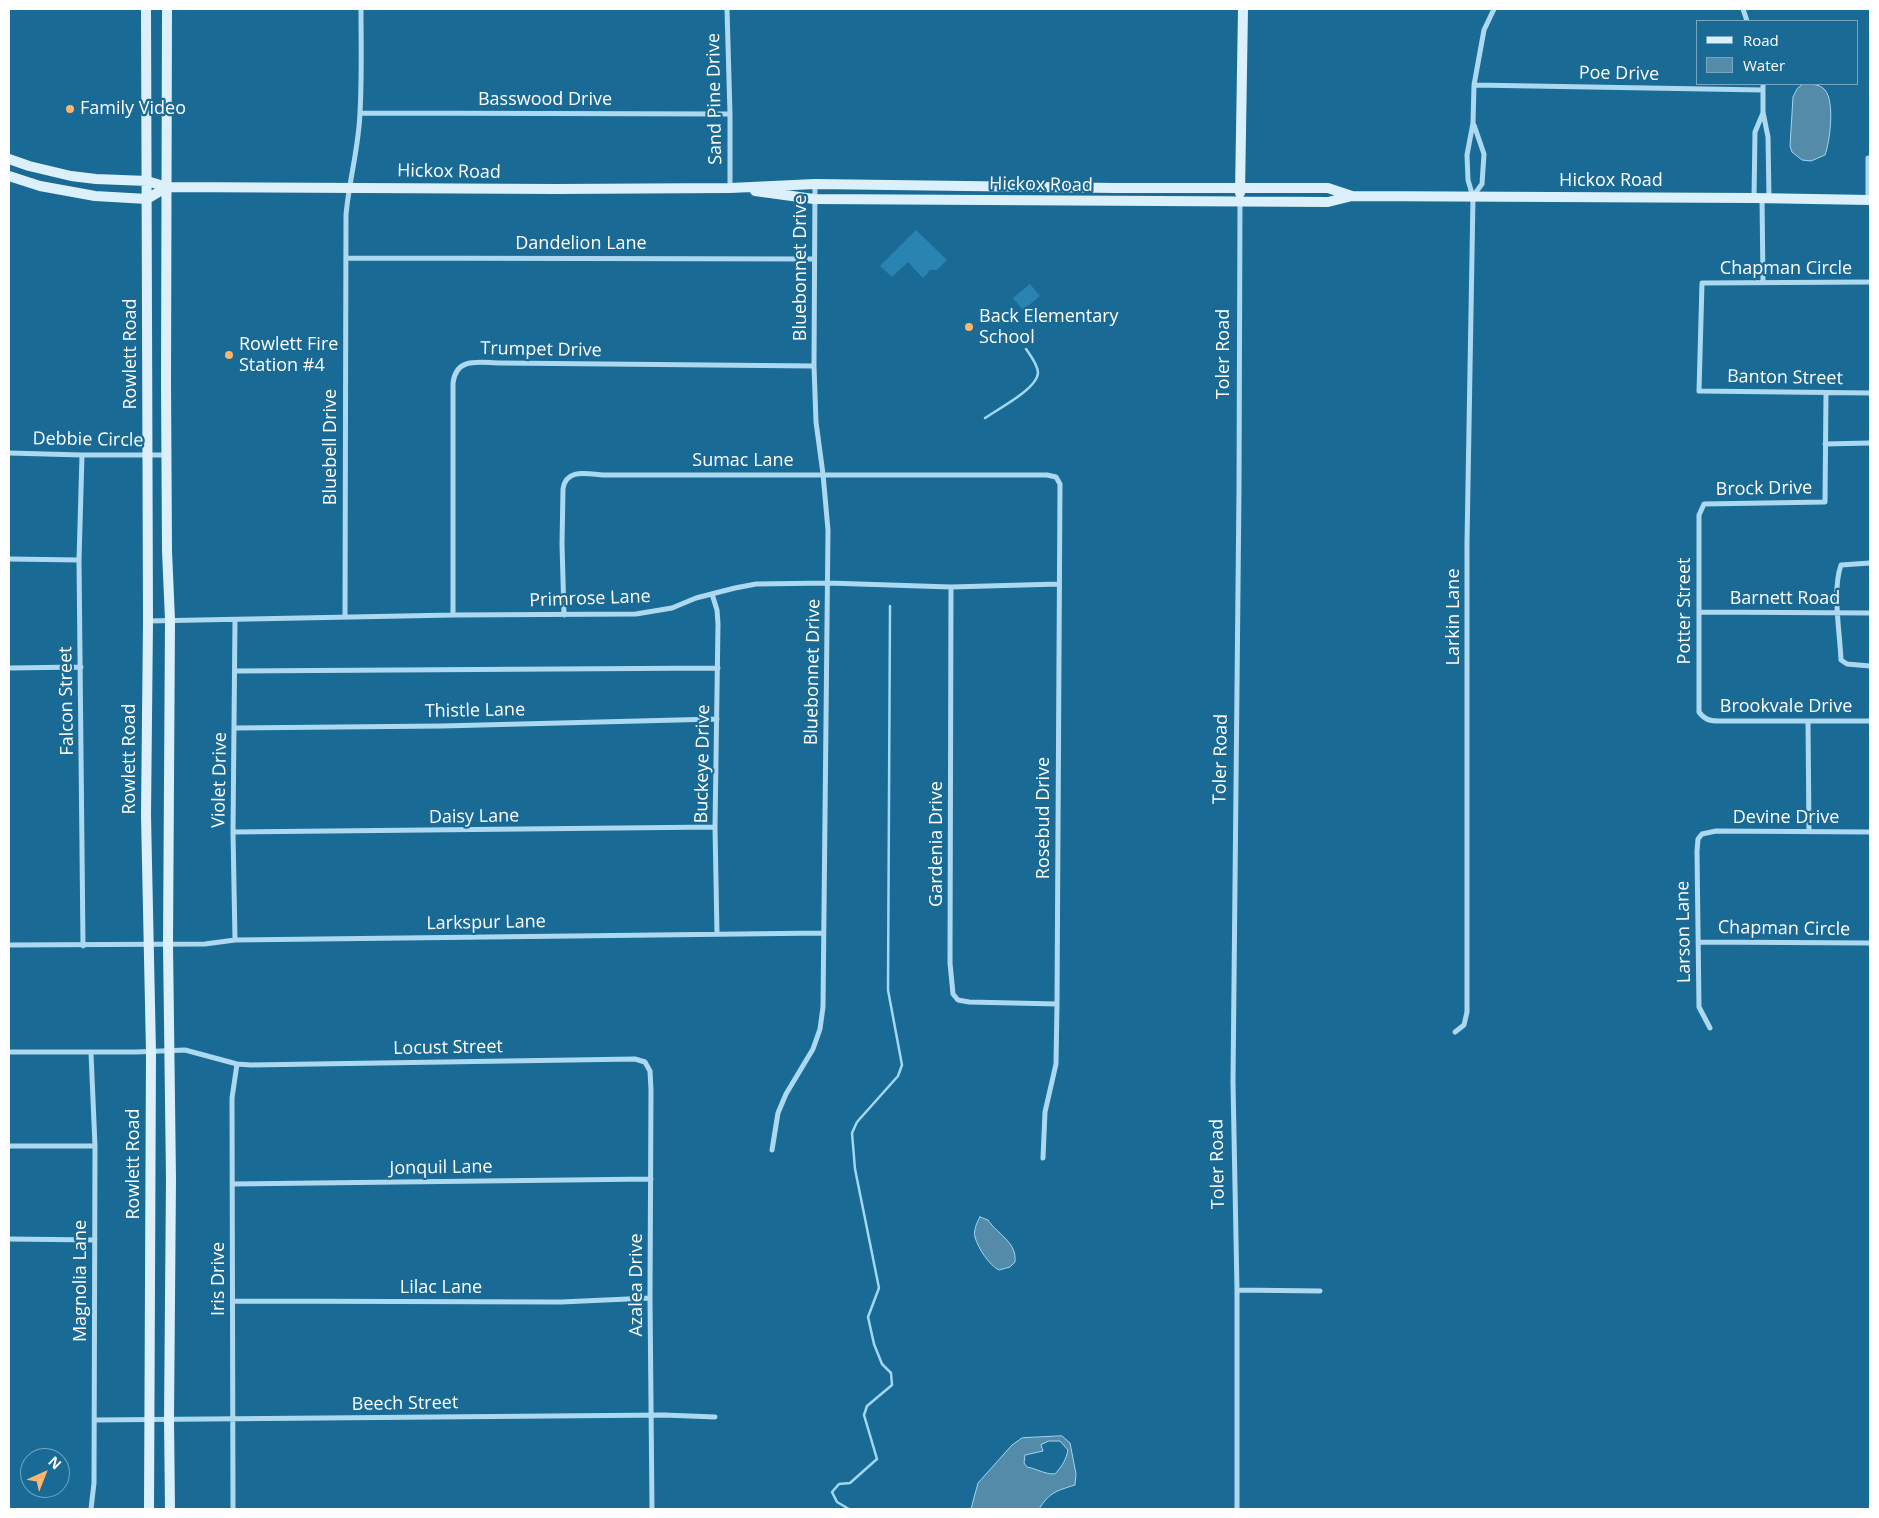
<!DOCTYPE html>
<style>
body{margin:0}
#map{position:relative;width:1879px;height:1518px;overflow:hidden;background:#1a6a96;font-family:"Open Sans",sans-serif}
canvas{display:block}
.frame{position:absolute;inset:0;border:10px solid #fff;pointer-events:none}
.legend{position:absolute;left:1696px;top:20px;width:162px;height:65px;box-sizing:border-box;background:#1a6a96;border:1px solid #76a6c0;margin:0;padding:6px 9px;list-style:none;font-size:15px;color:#fff}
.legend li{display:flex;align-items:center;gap:10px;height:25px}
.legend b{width:25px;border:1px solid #76a6c0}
.north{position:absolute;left:20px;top:1448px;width:50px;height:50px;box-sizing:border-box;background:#1a6a96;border:1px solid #76a6c0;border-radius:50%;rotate:44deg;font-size:14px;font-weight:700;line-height:20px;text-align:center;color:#fff}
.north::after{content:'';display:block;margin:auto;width:18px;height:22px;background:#ffb56c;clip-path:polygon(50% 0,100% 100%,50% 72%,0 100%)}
</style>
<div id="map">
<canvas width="1879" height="1518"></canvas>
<div class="frame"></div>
<ul class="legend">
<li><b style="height:6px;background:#dbf0fb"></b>Road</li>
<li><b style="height:14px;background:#538ba8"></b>Water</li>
</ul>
<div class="north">N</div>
</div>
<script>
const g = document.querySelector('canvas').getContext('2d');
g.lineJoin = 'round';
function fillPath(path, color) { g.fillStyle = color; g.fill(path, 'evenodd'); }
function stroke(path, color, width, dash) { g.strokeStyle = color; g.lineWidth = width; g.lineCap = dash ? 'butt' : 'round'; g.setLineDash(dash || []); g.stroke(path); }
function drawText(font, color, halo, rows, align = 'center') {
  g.font = font + ' "Open Sans",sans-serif'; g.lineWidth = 4.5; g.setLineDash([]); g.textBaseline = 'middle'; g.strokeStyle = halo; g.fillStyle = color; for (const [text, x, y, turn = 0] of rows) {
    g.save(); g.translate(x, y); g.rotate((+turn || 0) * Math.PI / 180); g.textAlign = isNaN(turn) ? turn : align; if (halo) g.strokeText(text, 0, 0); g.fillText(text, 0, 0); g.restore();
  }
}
const green = new Path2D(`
 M916 230 947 260 937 270H929L928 273 923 278 908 262 892 277 880 266Z
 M1030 284 1040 296 1023 310 1013 298Z`);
const water = new Path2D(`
 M1803 84C1811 84 1820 84 1825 90 1835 102 1830 141 1825 155L1811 161 1802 160 1792 152 1790 146 1793 97 1797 89Z
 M980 1217 988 1220C998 1235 1017 1242 1015 1262L1010 1267 999 1270C989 1265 978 1248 975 1237 973 1231 977 1222 980 1217Z
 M1062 1436 1070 1443 1076 1474 1075 1485C1056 1491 1050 1492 1039 1509H971L978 1483 1012 1445 1022 1438ZM1049 1441H1060L1068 1450C1066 1460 1062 1466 1055 1474 1043 1474 1038 1469 1027 1467L1024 1463 1025 1455 1043 1451 1041 1445Z`);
const stream = new Path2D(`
 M985 418C998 409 1037 389 1038 373 1038 365 1031 356 1026 349
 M849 1509 837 1502 832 1492 839 1484 850 1483 877 1459 864 1415 867 1406 892 1385 891 1373 882 1364 874 1344 868 1317 879 1288 855 1169 852 1133 857 1122 898 1076 902 1065 888 990 890 606`);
const street = new Path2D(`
 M727 9 730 114V188
 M1743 9 1747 21
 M1763 84V112L1768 137 1769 198
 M1474 85 1763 90
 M360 113 730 114
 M1473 196 1482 184 1484 154 1474 125
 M1754 198 1755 132 1763 113
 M1762 198 1763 282
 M1868 200V158H1870
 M347 258 814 259
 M1870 282 1702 283 1699 391 1870 393
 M1826 393 1825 502 1704 504 1699 515V712C1704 719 1709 721 1718 721H1870
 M1825 444 1870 443
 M9 453 82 455H166
 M82 455 79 560 83 946
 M9 559 79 560
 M1870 563 1841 565C1832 590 1840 633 1841 660L1847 664 1870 666
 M951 587 950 963 953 994 958 1000 969 1002 1057 1004
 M712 594 717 610 718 624 715 827 717 934
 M1700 612 1870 613
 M453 615V383C456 356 480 363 501 363L814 366
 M564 615 562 544 563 489C566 468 587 474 603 475H1047L1056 477 1060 484 1057 1004 1056 1064 1045 1112 1043 1158
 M345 617 346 215C349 180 359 147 360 112 362 78 361 43 361 9
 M148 621 453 615 636 614 672 608 696 598 735 588 756 584 828 583 951 587 1059 584
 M9 668 81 667
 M235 671 718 668
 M1808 721 1809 832
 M234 728 442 726 717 719
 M233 832 715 827
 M235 940 233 832 235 620
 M1698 942 1870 943
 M9 945 205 944 235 940 823 933
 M1710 1028 1699 1007 1697 851 1698 839 1702 834 1716 831 1870 832
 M1455 1032 1464 1025 1467 1012V542L1473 197 1468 180 1467 155 1473 123 1474 85 1484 30 1494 9
 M9 1052H136L185 1050 237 1064 251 1065 635 1059 645 1062 650 1071 651 1090 650 1298 652 1509
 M91 1053 95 1146 94 1483 91 1509
 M9 1146H95
 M772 1150 778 1113 786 1094 813 1049 820 1029 823 1007 828 530 823 474 816 422 814 366 815 184
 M232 1184 651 1179
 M9 1239 95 1240
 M1237 1290 1320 1291
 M233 1301 561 1302 650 1298
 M94 1420 664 1415 715 1417
 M233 1509 232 1098 237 1064
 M1237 1509V1290L1233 1082 1239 490 1240 202`);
const secondary = new Path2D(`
 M146 9 148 621 146 815 151 1052 149 1509
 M167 9 166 382 167 551 170 620 168 944 171 1179 169 1419 170 1509
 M9 159 29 166 71 176 96 179 147 181 167 187 556 189 730 188 815 184 1116 188H1328L1352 196
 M9 176 40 186 95 196 147 199 167 187
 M755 191 814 199 1328 202 1352 196 1754 198 1870 200
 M1240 193 1243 9`);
const markers = [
 [70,109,5,"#ffb56c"],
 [969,327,5,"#ffb56c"],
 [229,355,5,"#ffb56c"]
];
const streetNames = [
 ["Poe Drive",1619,74,1],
 ["Sand Pine Drive",715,99,-91],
 ["Basswood Drive",545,100],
 ["Hickox Road",449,172,1],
 ["Hickox Road",1611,181],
 ["Hickox Road",1041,185,1],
 ["Dandelion Lane",581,244],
 ["Bluebonnet Drive",801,268,-90],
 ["Chapman Circle",1786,269],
 ["Trumpet Drive",541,350,1],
 ["Rowlett Road",131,354,-90],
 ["Toler Road",1224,354,-90],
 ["Banton Street",1785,378,1],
 ["Debbie Circle",88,440,1],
 ["Bluebell Drive",331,447,-90],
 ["Sumac Lane",743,461],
 ["Brock Drive",1764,489,-1],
 ["Primrose Lane",590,599,-2],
 ["Barnett Road",1785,599],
 ["Potter Street",1685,611,-90],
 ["Larkin Lane",1454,617,-90],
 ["Bluebonnet Drive",813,672,-89],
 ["Falcon Street",67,701,-91],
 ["Brookvale Drive",1786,707],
 ["Thistle Lane",475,711,-1],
 ["Rowlett Road",130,759,-90],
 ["Toler Road",1221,759,-89],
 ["Buckeye Drive",703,764,-89],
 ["Violet Drive",220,780,-89],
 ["Daisy Lane",474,817,-1],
 ["Rosebud Drive",1044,818,-90],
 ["Devine Drive",1786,818],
 ["Gardenia Drive",937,844,-90],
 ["Larkspur Lane",486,923,-1],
 ["Chapman Circle",1784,929,1],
 ["Larson Lane",1684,932,-91],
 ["Locust Street",448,1048,-1],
 ["Rowlett Road",134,1164,-90],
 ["Toler Road",1218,1164,-91],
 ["Jonquil Lane",441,1168,-1],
 ["Iris Drive",219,1279,-90],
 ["Magnolia Lane",81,1281,-90],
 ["Azalea Drive",637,1285,-90],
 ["Lilac Lane",441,1288],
 ["Beech Street",405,1404,-1]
];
const poiNames = [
 ["Family Video",80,109],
 ["Back Elementary",979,317],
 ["School",979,338],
 ["Rowlett Fire",239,345],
 ["Station #4",239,366]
];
fillPath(green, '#2a84b2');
fillPath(water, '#538ba8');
stroke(water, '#a0d7f2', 1);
stroke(stream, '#a0d7f2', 2.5);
stroke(street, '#add9f0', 5);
stroke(secondary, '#dbf0fb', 10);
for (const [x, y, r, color] of markers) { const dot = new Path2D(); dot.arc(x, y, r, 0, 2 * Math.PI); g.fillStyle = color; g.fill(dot); stroke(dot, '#1a6a96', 2); }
drawText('18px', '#fff', '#1a6a96', streetNames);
drawText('18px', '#fff', '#1a6a96', poiNames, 'left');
</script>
